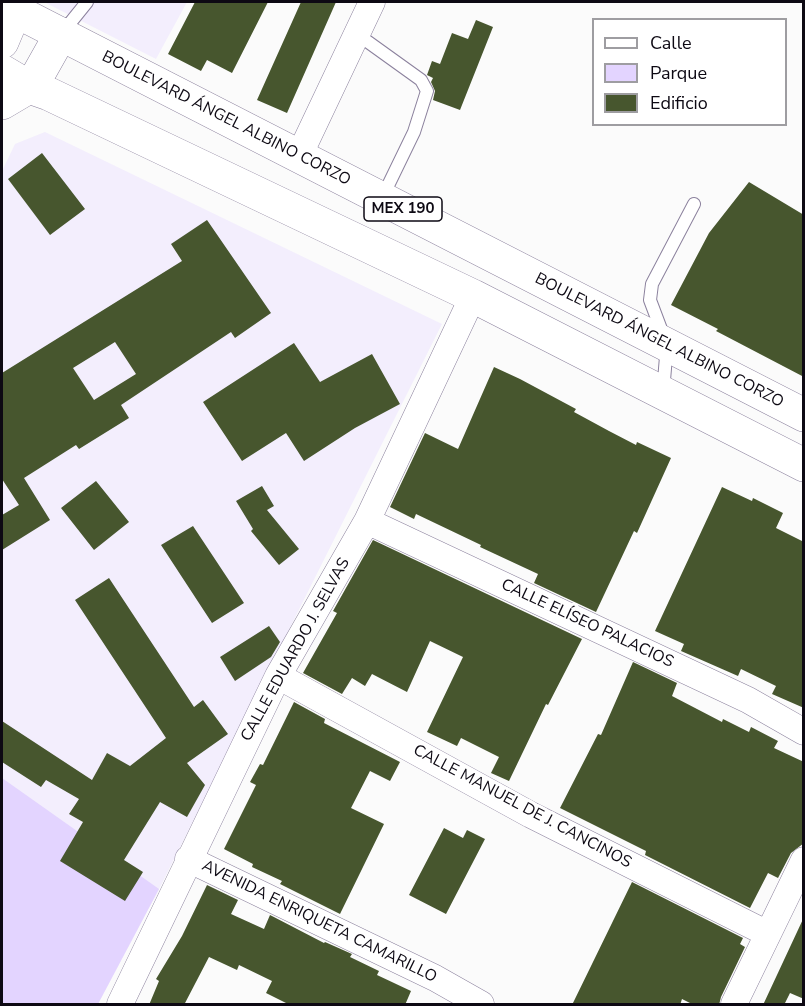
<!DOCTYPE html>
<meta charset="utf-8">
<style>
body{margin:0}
#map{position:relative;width:805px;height:1006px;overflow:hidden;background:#fbfbfb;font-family:"Nunito Sans",sans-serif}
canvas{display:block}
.frame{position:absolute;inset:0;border:3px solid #0d0913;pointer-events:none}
.legend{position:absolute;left:592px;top:18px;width:195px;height:108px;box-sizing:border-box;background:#fff;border:2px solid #9e9da1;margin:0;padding:8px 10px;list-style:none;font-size:18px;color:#0d0913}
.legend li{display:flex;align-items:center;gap:12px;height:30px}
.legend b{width:30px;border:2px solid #9e9da1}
</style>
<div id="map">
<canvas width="805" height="1006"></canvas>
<div class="frame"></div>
<ul class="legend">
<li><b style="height:8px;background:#fff"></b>Calle</li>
<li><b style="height:16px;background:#e3d4ff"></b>Parque</li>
<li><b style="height:16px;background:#47562e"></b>Edificio</li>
</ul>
</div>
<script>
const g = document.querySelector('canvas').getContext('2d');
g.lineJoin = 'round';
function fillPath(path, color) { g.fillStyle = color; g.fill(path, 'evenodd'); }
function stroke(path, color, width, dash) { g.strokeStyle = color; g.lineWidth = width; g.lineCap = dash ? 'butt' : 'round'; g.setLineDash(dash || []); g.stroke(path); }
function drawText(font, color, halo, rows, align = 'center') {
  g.font = font + ' "Nunito Sans",sans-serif'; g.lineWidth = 6; g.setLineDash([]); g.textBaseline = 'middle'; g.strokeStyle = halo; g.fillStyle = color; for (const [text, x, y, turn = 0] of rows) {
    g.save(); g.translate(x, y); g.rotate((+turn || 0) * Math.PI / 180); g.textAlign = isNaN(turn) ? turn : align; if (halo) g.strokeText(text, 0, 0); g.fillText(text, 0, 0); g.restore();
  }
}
const built = new Path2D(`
 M44 2H187L156 59Z
 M45 132 442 324 159 889 98 1004H2V171L15 144Z`);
const green = new Path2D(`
 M2 778 159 889 98 1004H2Z`);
const building = new Path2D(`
 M195 2H268L232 73 207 60 201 71 168 54Z
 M301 2H336L287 113 257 100Z
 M476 20 493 27 460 110 433 100 435 91 431 82 433 78 427 75 432 61 440 64 452 33 468 39Z
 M42 153 85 209 50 235 8 179Z
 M749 182 804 215V377L716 331 718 329 671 305 709 233Z
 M207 220 271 313 235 338 231 332 121 405 129 418 79 449 76 445 24 478 50 520 2 550V515L19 505 2 479V373L182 261 171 244ZM115 342 136 374 94 400 73 368Z
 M294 343 320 382 372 354 400 404 355 428 304 461 286 433 242 461 203 402Z
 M494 367 520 379 576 409 574 412 609 431 636 445 637 442 671 458 637 533 634 531 596 612 534 583 538 574 480 547 481 545 416 514 414 519 390 507 425 433 458 449Z
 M96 481 129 522 94 550 61 508Z
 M262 486 274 506 267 510 299 549 279 565 251 531 253 529 236 501Z
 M722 487 752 501 753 498 783 513 776 528 804 542V708L772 694 776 686 741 669 738 676 681 651 684 644 655 631Z
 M193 526 244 603 212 623 161 545Z
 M373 540 582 639 548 705 546 704 509 781 491 773 499 757 461 738 457 746 427 732 463 657 430 641 407 692 372 674 365 686 352 678 342 694 303 673 337 613 333 611Z
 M109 578 194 707 203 700 228 734 187 763 205 785 187 817 160 802 124 860 143 872 125 901 60 861 83 822 69 814 79 799 46 780 41 787 2 762V721L92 780 107 753 130 766 166 738 75 600Z
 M269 626 280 642 271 657 235 681 220 657Z
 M633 662 677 683 672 696 722 722 723 719 749 732 751 727 778 741 774 748 804 762V843L791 853 778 878 768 873 750 908 645 855 646 851 560 808 598 734 601 735Z
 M294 702 325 719 324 723 400 762 390 781 370 771 351 808 384 824 340 914 280 884 282 881 252 867 253 864 224 849 256 785 250 782 260 764 263 765Z
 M444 828 463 838 467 830 485 839 446 914 409 895Z
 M632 882 743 938 740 944 745 947 721 997 719 1005H694L682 999 680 1005H572Z
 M207 885 238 900 231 914 264 929 270 915 324 943 325 942 352 954 350 957 379 971 377 975 411 991 405 1005H290L266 993 272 981 239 965 237 970 209 957 184 1005H149L159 981 156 979 182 936Z
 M804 917V999L790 993 784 1005H763Z`);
const lane = new Path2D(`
 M62 33 87 2
 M357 34 421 80 427 91 414 132 383 196
 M663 392 667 345 650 300 652 284 694 204`);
const street = new Path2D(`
 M299 156 372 2
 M367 521 748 700 804 732
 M278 676 531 815 768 934
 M188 859 435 978 481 1004
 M120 1004 278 676 367 521 473 296
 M734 1004 804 860`);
const secondary = new Path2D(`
 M2 42 15 11
 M2 103 29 87 34 82 61 34`);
const primary = new Path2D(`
 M2 4 804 415
 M2 71 29 87 49 94 473 296 804 465`);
const shields = [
 [403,209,78]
];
const shieldNames = [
 ["MEX 190",403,209]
];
const streetNames = [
 ["BOULEVARD ÁNGEL ALBINO CORZO",226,119,27],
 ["BOULEVARD ÁNGEL ALBINO CORZO",659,341,27],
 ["CALLE ELÍSEO PALACIOS",587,624,25],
 ["CALLE EDUARDO J. SELVAS",296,650,-61],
 ["CALLE MANUEL DE J. CANCINOS",522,807,28],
 ["AVENIDA ENRIQUETA CAMARILLO",319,922,26]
];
fillPath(built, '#f3eefd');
fillPath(green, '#e3d4ff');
fillPath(building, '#47562e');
stroke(lane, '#8b819d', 14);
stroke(street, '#8b819d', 27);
stroke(secondary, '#8b819d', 34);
stroke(primary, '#8b819d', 34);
stroke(lane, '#fff', 12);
stroke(street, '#fff', 26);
stroke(secondary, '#fff', 33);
stroke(primary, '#fff', 33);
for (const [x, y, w] of shields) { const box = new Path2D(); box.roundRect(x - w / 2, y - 12, w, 24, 4.5); g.fillStyle = '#fff'; g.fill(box); stroke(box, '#0d0913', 1.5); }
drawText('bold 15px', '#0d0913', null, shieldNames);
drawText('16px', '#0d0913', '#fff', streetNames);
</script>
